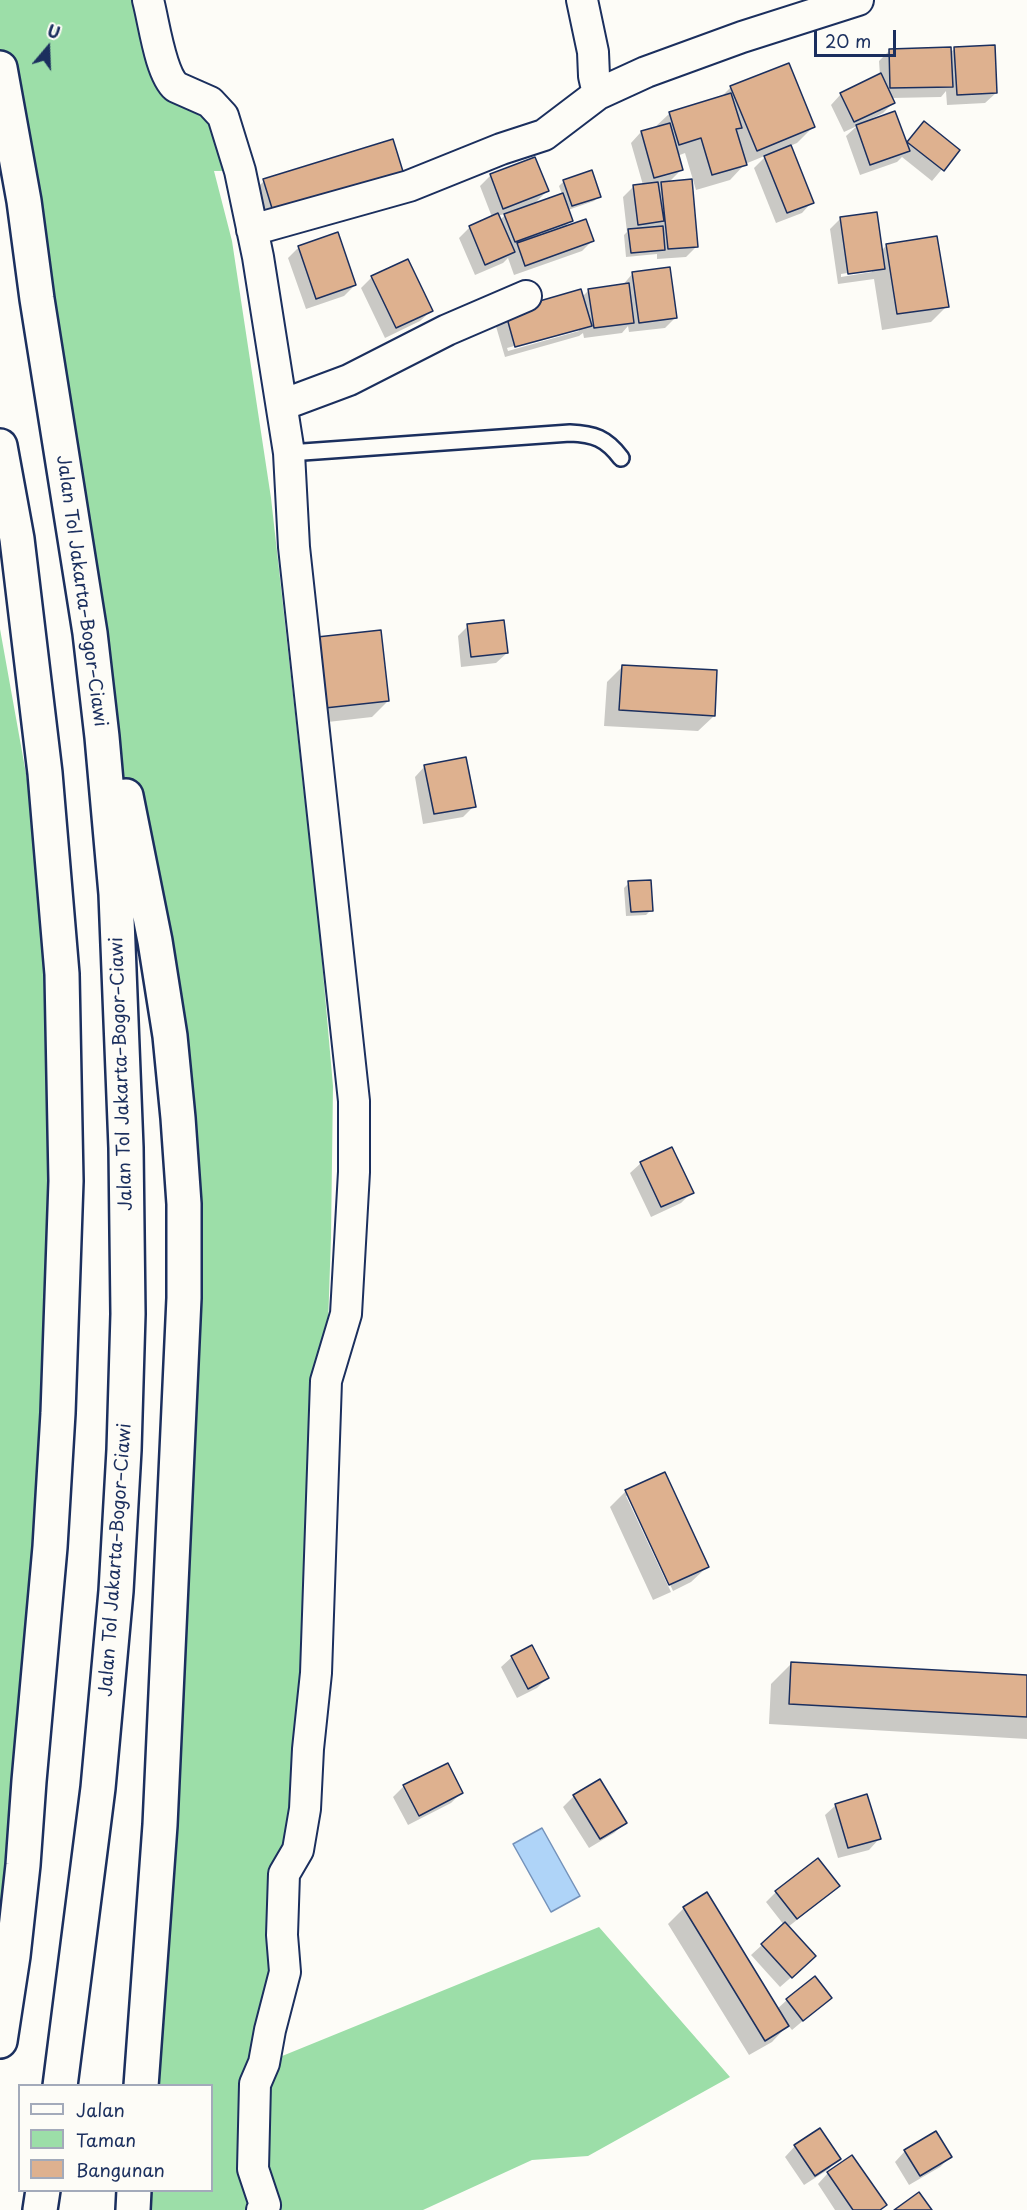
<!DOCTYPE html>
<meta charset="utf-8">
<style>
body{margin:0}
#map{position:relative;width:1027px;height:2210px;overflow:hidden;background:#fdfcf7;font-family:"Playpen Sans",sans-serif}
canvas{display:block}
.legend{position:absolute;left:18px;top:2084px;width:195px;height:108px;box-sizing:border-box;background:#fdfcf7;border:2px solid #a3aaba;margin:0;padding:8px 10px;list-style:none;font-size:18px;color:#1b2f5e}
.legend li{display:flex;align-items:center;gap:12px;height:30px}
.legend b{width:30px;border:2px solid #a3aaba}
.north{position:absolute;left:18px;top:18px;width:60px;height:60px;-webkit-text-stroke:4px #fdfcf7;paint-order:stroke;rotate:19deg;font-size:16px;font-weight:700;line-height:24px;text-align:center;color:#1b2f5e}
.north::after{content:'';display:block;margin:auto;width:21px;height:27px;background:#1b2f5e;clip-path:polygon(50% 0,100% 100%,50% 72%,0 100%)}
.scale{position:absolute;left:814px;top:30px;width:82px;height:27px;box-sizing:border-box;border:3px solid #1b2f5e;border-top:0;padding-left:8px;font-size:18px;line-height:21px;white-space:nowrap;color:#1b2f5e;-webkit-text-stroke:4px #fdfcf7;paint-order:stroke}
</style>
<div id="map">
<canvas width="1027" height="2210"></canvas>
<ul class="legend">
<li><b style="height:8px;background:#fdfcf7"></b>Jalan</li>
<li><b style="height:16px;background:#9cdea8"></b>Taman</li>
<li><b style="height:16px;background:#deb18f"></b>Bangunan</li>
</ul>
<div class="north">U</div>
<div class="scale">20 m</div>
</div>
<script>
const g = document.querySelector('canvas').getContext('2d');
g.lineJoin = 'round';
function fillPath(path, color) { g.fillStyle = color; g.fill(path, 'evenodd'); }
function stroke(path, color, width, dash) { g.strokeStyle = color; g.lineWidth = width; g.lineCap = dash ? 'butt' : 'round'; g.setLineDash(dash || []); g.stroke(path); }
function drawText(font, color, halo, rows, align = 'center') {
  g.font = font + ' "Playpen Sans",sans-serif'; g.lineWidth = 6; g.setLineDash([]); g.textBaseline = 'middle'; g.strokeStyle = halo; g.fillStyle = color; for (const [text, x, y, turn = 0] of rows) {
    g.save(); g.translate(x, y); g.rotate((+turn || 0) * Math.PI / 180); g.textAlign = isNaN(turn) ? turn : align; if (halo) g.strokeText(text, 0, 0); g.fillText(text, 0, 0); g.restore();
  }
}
const green = new Path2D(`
 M0 0H148L162 61 201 97 240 171H214L232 241 271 498 319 927 333 1086 331 1237 316 1673 265 2063 599 1927 730 2077 588 2156 532 2160 423 2210H133L134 2191 212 2190V2086L141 2085 184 1204 90 633 0 68Z
 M0 629 62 974 66 1181 0 2041Z`);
const water = new Path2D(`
 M542 1828 580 1896 551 1912 513 1844Z`);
const shadow = new Path2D(`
 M955 48 996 93 985 103 947 105 946 91 941 97 891 98 893 103 883 113 873 118 906 144 914 134 958 150 932 181 902 157 897 162 860 175 846 136 857 126 844 132 831 105 841 94 880 76 879 61 890 50 950 53Z
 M731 87 813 127 797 143 790 146 812 202 802 213 776 223 754 168 767 155 745 164 730 180 696 190 685 153 677 156 681 170 668 183 697 246 686 257 657 259V254L626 257 624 235 627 232 623 197 633 187 643 185 631 143 641 132 653 129 670 113 720 98Z
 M392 141 259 233 248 197 264 181Z
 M491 175 547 191 533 205 562 194 559 186 564 181 599 196 594 201 568 210 571 220 563 229 592 241 582 251 514 275 508 258 503 263 475 275 459 238 470 227 492 217 480 186ZM507 213 500 220 498 216Z
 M841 218 881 251 887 245 947 306 931 322 882 330 874 279 838 284 830 229ZM872 269V272L841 277V274Z
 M299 247 355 285 344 296 306 309 288 258Z
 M633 273 676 317 665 328 629 332 628 326 622 333 584 338 583 333 579 336 505 357 495 323 582 297 589 290 622 286ZM579 328V331L508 351 507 348Z
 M372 277 431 311 420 321 385 338 361 288Z
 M468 626 507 653 496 663 461 667 458 636Z
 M302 655 388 701 372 717 310 724Z
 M623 666 714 716 698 731 604 726 607 682Z
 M425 766 474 806 463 817 423 824 415 777Z
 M629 883 651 910 646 915 626 916 624 888Z
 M641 1163 692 1192 681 1203 651 1217 630 1173Z
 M626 1491 707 1567 691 1582 673 1591 629 1496H626L671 1592 653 1600 610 1507Z
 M512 1657 547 1678 537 1688 517 1698 501 1667Z
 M792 1663 1027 1676V1739L769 1724 771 1684Z
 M404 1786 461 1793 451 1803 408 1825 393 1797Z
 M574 1796 625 1823 614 1833 589 1848 563 1807Z
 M836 1805 879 1839 869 1850 838 1858 825 1815Z
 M838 1886 827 1896 788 1927 804 1966 780 1987 751 1955 784 1925 766 1902 776 1892Z
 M684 1908 777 2009 787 2000 830 1998 792 2030 788 2025 772 2042 749 2055 668 1924Z
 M795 2146 839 2158 829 2169 804 2185 785 2157Z
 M905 2151 950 2157 940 2167 909 2185 895 2162Z
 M828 2173 885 2205 880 2210H835L818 2184Z`);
const building = new Path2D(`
 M995 45 997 93 957 95 954 47Z
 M951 47 953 87 890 88 889 49Z
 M789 63 815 127 757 151 730 86Z
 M881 73 895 103 854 122 840 93Z
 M731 93 742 128 736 129 747 165 712 175 701 138 679 145 669 112Z
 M895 111 910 151 870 165 856 125Z
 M924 121 960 150 944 171 907 142Z
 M670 123 683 170 654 178 641 131Z
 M393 139 405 178 275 218 263 179Z
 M791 145 814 203 787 213 764 156Z
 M535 157 549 191 503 209 490 174Z
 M592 170 601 197 572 206 563 180Z
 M692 179 698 247 668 249 661 182Z
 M658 182 664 221 638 225 633 185Z
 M563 193 573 221 515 242 504 214Z
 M877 212 885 269 848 274 840 217Z
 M498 213 515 252 485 265 469 226Z
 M586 219 594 241 525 266 517 243Z
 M663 226 665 250 631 253 628 229Z
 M338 232 356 285 316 299 298 246Z
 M937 236 949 307 897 314 886 244Z
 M408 259 433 311 396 328 371 276Z
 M670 267 677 318 639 323 632 272Z
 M629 283 634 323 594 328 588 289Z
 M581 289 592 326 515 347 505 311Z
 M504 620 508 653 471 657 467 624Z
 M381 630 389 701 325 708 317 637Z
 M622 665 717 670 715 716 619 710Z
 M466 757 476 807 434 814 424 765Z
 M651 880 653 911 631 912 628 881Z
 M672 1147 694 1193 661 1207 640 1162Z
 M665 1472 709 1567 669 1585 625 1490Z
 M532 1645 549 1678 528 1689 511 1656Z
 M791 1662 1027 1675V1717L789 1704Z
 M448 1763 463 1793 419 1816 403 1785Z
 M600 1779 627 1823 600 1839 573 1795Z
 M867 1794 881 1839 848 1848 835 1804Z
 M818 1858 840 1886 797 1919 775 1891Z
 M707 1892 789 2026 765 2041 683 1907Z
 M785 1922 816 1956 792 1978 761 1944Z
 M815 1976 832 1998 803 2021 786 1999Z
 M820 2128 841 2159 815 2176 794 2145Z
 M936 2131 952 2157 920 2176 904 2150Z
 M852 2155 887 2205 880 2210H853L827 2172Z
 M919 2192 932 2210H894Z`);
const lane = new Path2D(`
 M289 453 570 433C594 434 606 438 621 458`);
const street = new Path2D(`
 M148 0C154 22 160 73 176 87L210 102 223 116 240 171 258 257 289 453 294 547 354 1101V1172L346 1314 326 1381 316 1673 308 1749 305 1809 298 1850 284 1874 282 1935 285 1972 270 2030 264 2063 255 2084 253 2169 265 2205 262 2210
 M582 0 593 52 594 76 598 94
 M252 230 409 186 501 149 544 135 598 94 646 72 742 37 858 0
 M282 405 349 380 447 330 526 296`);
const highway = new Path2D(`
 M0 68 24 201 37 299 90 633 102 737 116 894 126 1148 128 1314 124 1450 116 1591 98 1788 60 2086
 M0 446 17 539 45 773 62 974 66 1181 58 1413 50 1547 29 1781 23 1865 13 1956 0 2041
 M126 796 155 941 170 1036 178 1118 184 1204V1298L160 1825 141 2086
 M40 2210 43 2190
 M133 2210 134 2190`);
const streetNames = [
 ["Jalan Tol Jakarta–Bogor–Ciawi",81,591,82],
 ["Jalan Tol Jakarta–Bogor–Ciawi",122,1074,-92],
 ["Jalan Tol Jakarta–Bogor–Ciawi",116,1560,-86]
];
fillPath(green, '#9cdea8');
fillPath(water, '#afd4f8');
stroke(water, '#7492ba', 1.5);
fillPath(shadow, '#0003');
fillPath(building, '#deb18f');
stroke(building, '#1b2f5e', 1.5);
stroke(lane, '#1b2f5e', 20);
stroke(street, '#1b2f5e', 34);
stroke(highway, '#1b2f5e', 38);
stroke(lane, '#fdfcf7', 15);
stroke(street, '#fdfcf7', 30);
stroke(highway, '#fdfcf7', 33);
drawText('18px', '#1b2f5e', '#fdfcf7', streetNames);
</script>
